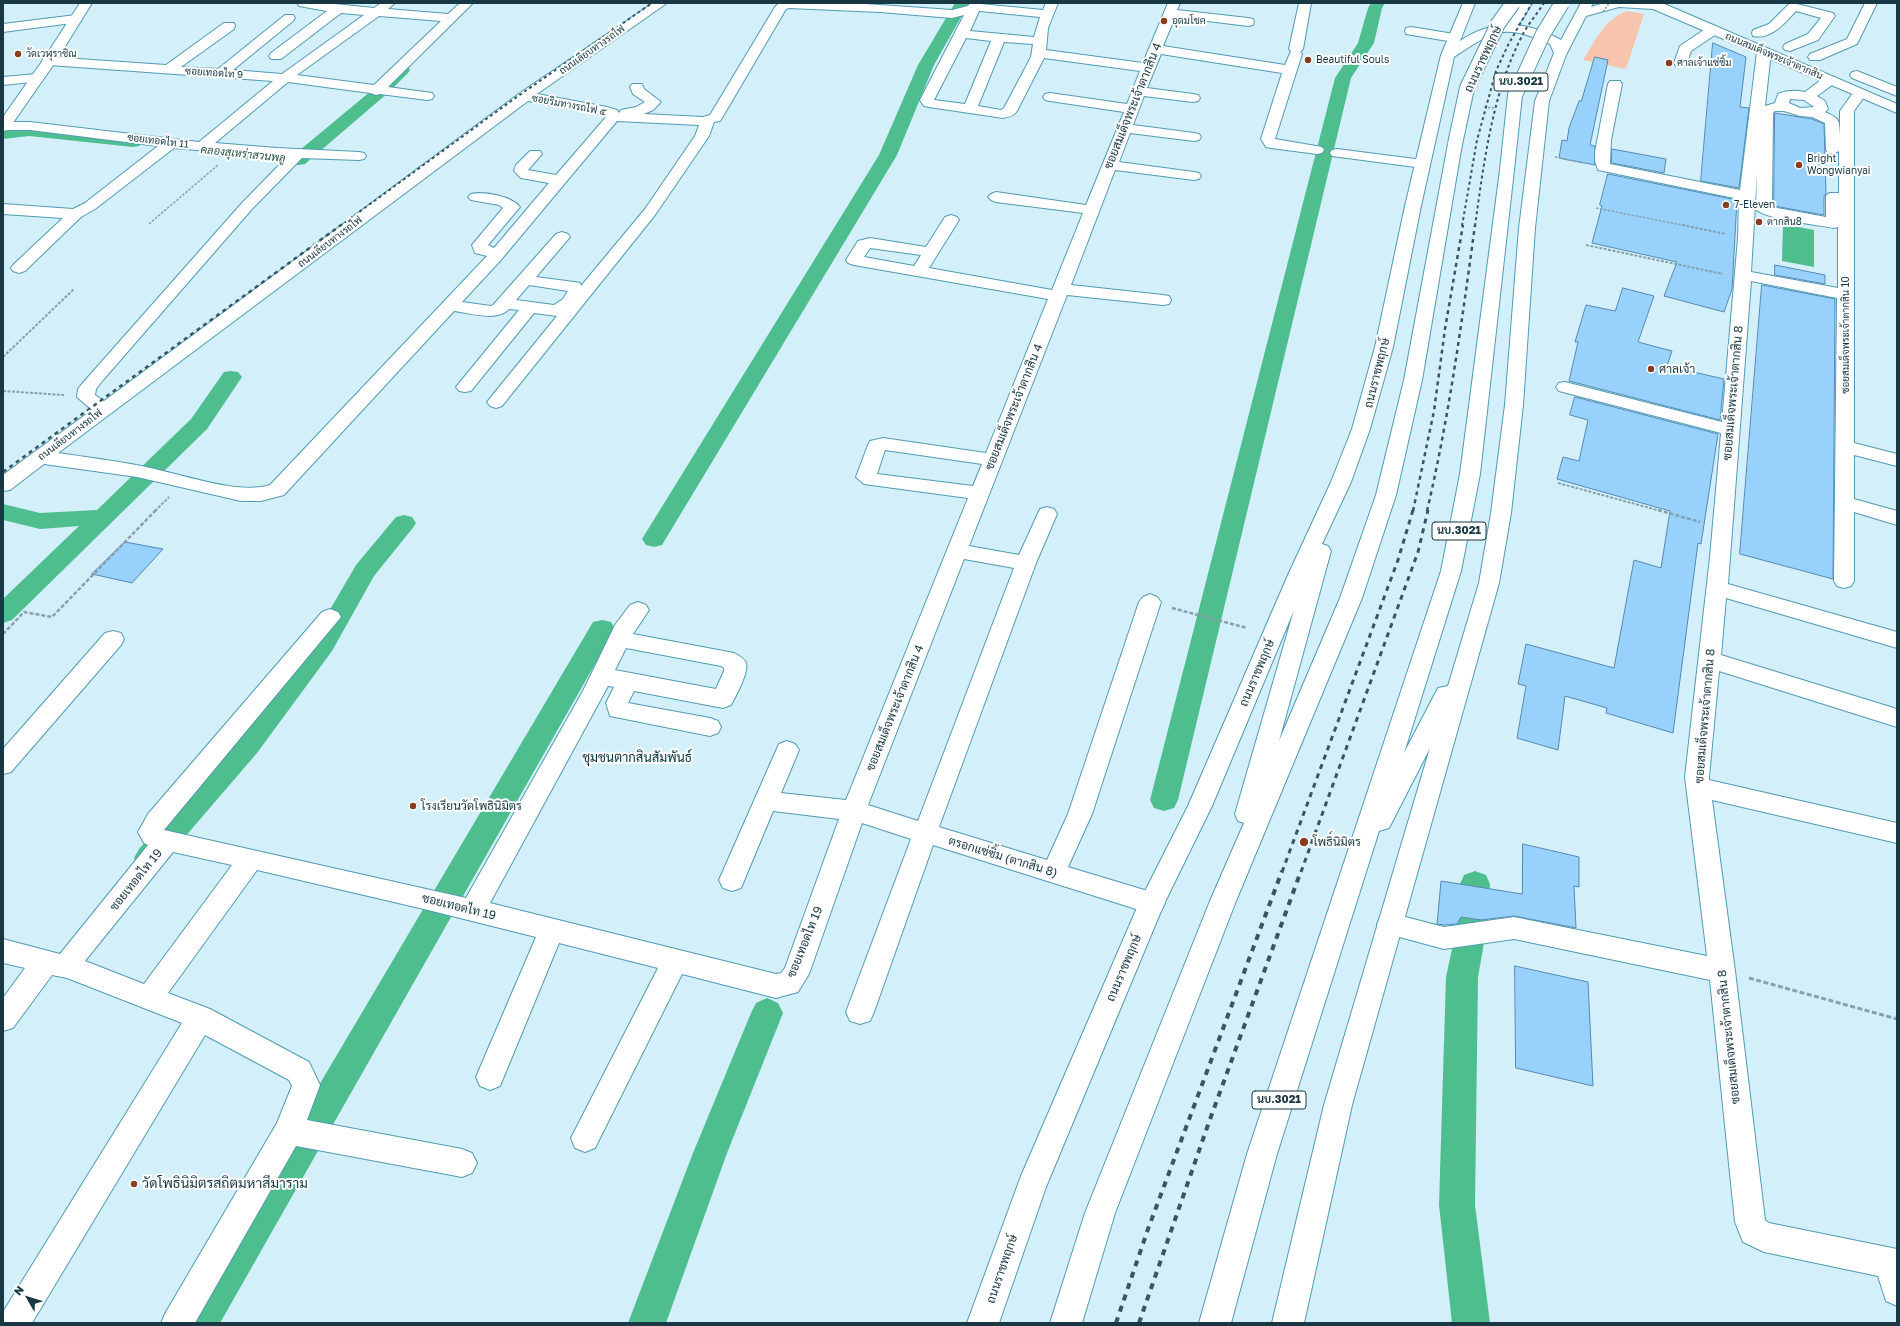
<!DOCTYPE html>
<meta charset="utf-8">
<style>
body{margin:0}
#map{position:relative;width:1900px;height:1326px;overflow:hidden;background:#d3effa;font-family:"Golos Text",sans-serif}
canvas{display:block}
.frame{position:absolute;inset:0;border:4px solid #183843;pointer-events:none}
.north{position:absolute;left:8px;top:1278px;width:40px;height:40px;-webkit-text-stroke:3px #fff;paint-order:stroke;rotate:309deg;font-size:11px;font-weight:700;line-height:16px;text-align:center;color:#183843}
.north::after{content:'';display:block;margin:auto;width:14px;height:18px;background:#183843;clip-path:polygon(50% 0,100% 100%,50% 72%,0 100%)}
</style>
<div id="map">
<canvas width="1900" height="1326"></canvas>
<div class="frame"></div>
<div class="north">N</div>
</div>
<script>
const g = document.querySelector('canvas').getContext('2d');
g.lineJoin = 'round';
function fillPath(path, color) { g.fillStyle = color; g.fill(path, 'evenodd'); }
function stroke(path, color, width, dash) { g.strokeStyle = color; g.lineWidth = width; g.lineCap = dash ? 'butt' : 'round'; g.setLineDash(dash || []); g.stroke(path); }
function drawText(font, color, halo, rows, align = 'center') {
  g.font = font + ' "Golos Text",Sarabun,sans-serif'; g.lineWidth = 4; g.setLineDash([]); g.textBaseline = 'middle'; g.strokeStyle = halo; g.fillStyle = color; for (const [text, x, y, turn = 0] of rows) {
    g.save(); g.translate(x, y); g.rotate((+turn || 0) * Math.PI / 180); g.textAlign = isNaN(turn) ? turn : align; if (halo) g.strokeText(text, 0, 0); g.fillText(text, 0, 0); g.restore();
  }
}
const green = new Path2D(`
 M1628 11 1644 14 1626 69 1583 60C1594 43 1606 16 1628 11Z`);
const water = new Path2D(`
 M1783 224 1814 230V267L1782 261Z`);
const canal = new Path2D(`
 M955 3H969L934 65 897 155 662 545 654 547 646 545 642 539 879 155 918 65Z
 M1371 3H1385L1382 8 1374 43 1351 78 1178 800 1174 808 1164 811 1154 808 1150 800 1335 78 1358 43 1368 8Z
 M402 65 408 67 410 70 408 73 389 92 305 164 299 165 208 155 202 154 199 150 202 146 208 145 295 154 377 86 396 67Z
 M29 126 133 137 139 138 142 142 139 146 133 147 29 136 3 139V129Z
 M231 371 238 372 242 377 207 429 12 620 3 623V599L79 526 40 529 3 520V504L40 513 97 510 191 419 224 372Z
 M404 515 412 517 416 523 412 529 374 576 332 651 257 753 159 867 149 870 139 867 134 858 139 849 237 737 314 637 356 565 396 517Z
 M602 620 611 622 615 629 220 1323H180L186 1310 593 622Z
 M1475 871 1486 875 1490 884 1487 926 1478 977 1475 1205 1490 1323H1452L1439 1205 1446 977 1457 926 1460 884 1464 875Z
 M767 998 778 1003 783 1013 727 1153 666 1323H628L693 1153 751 1013 756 1003Z`);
const building = new Path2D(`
 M1713 43 1746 57 1740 107 1749 108 1739 188 1701 181Z
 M1595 57 1608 60 1590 145 1595 146V165L1559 158 1562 140 1567 141 1569 128 1579 101H1581Z
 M1775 113 1812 119 1824 124 1826 193 1824 196V215L1774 206Z
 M1612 149 1666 159 1664 173 1612 163Z
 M1608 174 1737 200 1732 289 1724 312 1664 296 1677 262 1592 243 1602 206 1600 205Z
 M1775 265 1825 275V284L1775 275Z
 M1762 285 1835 299 1833 579 1740 554Z
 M1623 288 1654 296 1638 342 1672 351 1667 366 1724 379 1720 420 1569 381 1578 342H1575L1586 305 1615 311Z
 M1575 397 1718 434 1701 544 1698 543 1673 733 1606 713 1607 708 1565 696 1558 750 1517 738 1526 686 1518 684 1526 644 1614 668 1634 560 1661 568 1670 511 1557 479 1563 457 1579 461 1588 420 1570 415Z
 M125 542 163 549 132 583 92 574Z
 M1523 844 1579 857V887L1574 886 1576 928 1514 916 1481 920 1461 917 1457 924 1444 925 1437 924 1441 881 1522 894Z
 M1515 966 1588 982 1593 1086 1516 1068Z`);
const pathFar3 = new Path2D(`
 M1484 107 1494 108
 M1555 157 1583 163
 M1596 208 1687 226
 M149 224 218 165`);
const pathFar2 = new Path2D(`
 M1682 225 1726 234
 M1586 245 1723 274
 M3 357 74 289
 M3 391 64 395
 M1558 483 1661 511
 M155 511 169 497`);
const pathFar1 = new Path2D(`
 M1658 510 1700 522
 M1172 608 1247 628
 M3 634 24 612 52 617 156 510`);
const path = new Path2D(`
 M1749 978 1897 1019`);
const minor = new Path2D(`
 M297 3H325L374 8 381 3H395L388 9 448 14 460 3H473L388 87 432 93 434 96 432 99 427 100 380 94 376 95 370 93 288 82 215 143 277 148 359 152 364 153 366 156 364 159 359 160 302 158 252 209 103 380 96 389 95 395 104 401 520 93 653 3H667L537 94 607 107 617 110 619 113 621 110 636 107 645 102 633 94 630 87 632 84H642L644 89 661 102 653 110 644 114 703 117 710 115 775 7 779 3H851L952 10 968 6 970 3 1043 10 1046 3H1058L1048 28 1046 50 1143 63 1168 3H1180L1177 10 1248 18 1253 19 1254 22 1253 25 1248 26 1175 17 1163 46 1285 65 1291 51 1289 49 1299 3H1311L1303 49 1300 52 1302 54 1275 139 1322 147 1324 150 1322 153 1317 154 1271 148 1266 147 1261 139 1282 73 1161 54 1147 88 1193 94 1198 95 1200 98 1198 101 1193 102 1144 96 1133 125 1194 133 1199 134 1201 137 1199 140 1194 141 1130 133 1119 162 1194 172 1199 173 1201 176 1199 179 1194 180 1115 170 1071 285 1163 295 1169 296 1171 300 1169 304 1163 305 1067 295 969 546 1019 555 1040 509 1047 507 1054 509 1057 514 1036 563 939 827 1047 860 1068 814 1139 602 1143 597 1150 594 1157 597 1161 602 1092 814 1068 867 1161 895 1165 903 1161 911 1152 914 933 845 874 1012 870 1021 860 1024 850 1021 846 1012 911 839 862 823 809 974 798 992 776 998 682 974 595 1148 585 1152 575 1148 571 1138 658 968 559 943 500 1086 490 1090 480 1086 476 1077 536 937 428 910 257 870 168 993 210 1009 309 1062 320 1085 307 1120 462 1149 472 1153 477 1163 472 1173 462 1177 296 1146 195 1323H161L166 1312 277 1123 292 1086 289 1080 205 1035 32 1323H3V1312L182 1023 67 978 52 975 13 1028 3 1031V998L25 968 3 963V939L60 954 148 845 144 843 138 832 148 814 322 612 330 609 338 612 341 617 164 830 466 898 583 691 615 625 630 605 638 602 646 605 649 610 633 634 734 653C739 656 744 658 746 663 749 672 736 696 731 705L723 708 634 691 628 703 710 718 718 721 721 727 718 733 710 736 610 716 606 703 614 687 608 686 490 903 776 974 781 973 785 968 839 819 773 811 741 888 732 891 723 888 719 880 779 744 787 741 795 744 799 750 781 793 846 800 968 498 864 484 856 477 868 445 870 441 883 438 986 453 1048 299 854 265 848 263 846 260 858 241 870 238 926 247 945 217 951 215 957 217 959 220 929 268 1052 290 1083 213 996 202 991 200 988 197 991 194 996 192 1086 205 1124 112 1050 101 1045 100 1043 97 1045 94 1050 93 1127 104 1140 71 1044 58 1017 111C1014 116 1008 117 1003 118L929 107 924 106 920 100 964 15 952 18 880 12 789 8 786 9 722 118 720 121 714 122 709 136 655 215 502 406 496 408 490 406 487 402 557 316 534 313 471 391 465 392 459 391 456 387 519 310 509 309C497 322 470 313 454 311L284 495 261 501H241L137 477 44 464 10 490 3 491V475L92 410 77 397 78 389 81 385 242 203 286 158 174 148 95 209 81 217 25 271 19 273 13 271 11 268 13 265 63 218 3 214V204L73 209 85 203 158 146 30 130H4L3 122H30L199 142 273 81 49 65 44 64 42 61 44 58 49 57 166 65 224 23H234L235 26 234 29 181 67 218 69 285 15H293L295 18 293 21 233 70 282 74 364 15 341 13 281 59H271L269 56 271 53 327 11 299 6ZM979 11H980L1040 17 1034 37 970 31ZM379 16 441 21 374 85 297 75ZM966 38 991 41 965 104 934 100ZM1004 42 1033 44 1031 57 1004 108 1001 110 978 106ZM528 101 604 115 606 117 556 175 528 170 542 154 540 151H530L516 165 514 171 521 178 549 183 494 248 488 245 520 207C512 196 483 191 471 194L468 197 471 200 499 205 503 208 472 245 475 253 487 256 270 485C237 496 173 471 136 465 110 460 84 457 58 453ZM617 121 699 125 695 136 645 209 581 286 580 283 574 282 536 277 570 237 568 234 562 232 556 234 494 304 491 306 462 302 500 261ZM870 248 921 255 914 266 864 257ZM529 285 568 291 563 299 554 305 516 300ZM885 450 982 464 973 486 877 474ZM964 559 1014 568 918 821 868 805ZM626 648 721 666 724 668V671L716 689 615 670ZM173 852 232 865 144 984 85 961Z
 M1520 3H1532C1525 14 1518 33 1502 30L1501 27 1507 21Z
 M1793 3 1833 13 1835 16 1818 40 1790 51 1785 50 1783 47 1785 44 1808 34 1821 18 1796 11C1785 23 1771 40 1753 36L1752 33 1753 30 1769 24 1789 4Z
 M1865 3H1877L1857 44 1820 60H1810L1808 57 1810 54 1847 39Z
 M76 15 80 16 82 19 80 22 3 32V24Z
 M1713 26 1718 27 1719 30 1718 33 1691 51 1686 66H1676L1674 63 1680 46 1708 27Z
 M1411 27 1454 34 1459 35 1460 38 1459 41 1454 42 1406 34 1405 31 1406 28Z
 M1764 48 1769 49 1771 52 1765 106 1775 103 1778 94C1787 90 1796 90 1805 92L1825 77H1835L1837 80 1835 83 1817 96 1825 101 1828 109 1825 112C1840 119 1839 119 1840 135V111L1855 90H1865L1867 93 1854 111V443L1897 454V466L1854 455V499L1897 511V525L1854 512V581L1851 586 1844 588 1837 586 1834 581 1837 298 1751 281 1728 584 1897 632V648L1726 598 1721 655 1897 709V727L1719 671 1709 777V780L1897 823V843L1712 800 1735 971 1765 1220 1769 1223 1897 1249V1306L1886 1301 1878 1276 1764 1252 1743 1242 1735 1222 1710 980 1514 939 1444 949 1381 932 1377 924 1381 916 1390 913 1444 927 1514 917 1707 956 1685 777 1710 557 1721 433 1559 391 1556 387 1559 383 1565 382 1722 422 1738 238 1739 199 1598 170 1595 161V152L1608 84 1610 81H1620L1622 84 1611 140 1610 164 1740 190 1757 52 1759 49ZM1790 99 1804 100 1814 107 1800 108 1789 103ZM1775 111H1784L1800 116 1812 117 1825 123 1826 150 1828 153 1833 154 1839 151V193H1829L1826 196V217L1772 207 1773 113ZM1757 172 1756 209C1763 219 1819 225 1834 228L1838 227V288L1751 272Z
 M37 74 42 75 44 78 42 81 3 85V77Z
 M1337 149 1423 160 1428 161 1430 164 1428 167 1423 168 1332 156 1330 153 1332 150Z
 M113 631 121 633 124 639 121 645 11 772 3 774V749L105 633Z`);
const major = new Path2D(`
 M80 3H92L56 61 8 130 3 131V117L43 60Z
 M1463 3H1475L1460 41C1494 18 1526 21 1561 40L1581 3H1593L1591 7 1604 3H1662L1897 104V113L1653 9 1619 7 1586 16 1566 55 1549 101 1535 228 1523 405 1511 513 1499 583 1352 1105 1304 1323H1272L1324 1105 1430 748 1389 828 1379 831 1277 1154 1231 1323H1199L1247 1154 1441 571 1460 474 1500 170 1502 167H1512L1514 170 1480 474 1461 571 1404 753 1438 688 1448 686 1479 583 1491 513 1505 405 1519 228 1535 101 1554 53 1550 44C1503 23 1495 30 1454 57L1421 206 1393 347 1370 429 1351 482 1322 544 1328 546 1331 551 1279 741 1340 598 1376 495 1404 380 1448 144 1450 141H1460L1462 144 1422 380 1396 495 1362 598 1236 901 1115 1213 1082 1323H1050L1085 1213 1210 901 1244 823 1238 821 1235 814 1294 610 1212 806 1164 904 1046 1187 999 1323H967L1021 1176 1139 903 1188 806 1288 575 1331 482 1352 429 1375 347 1405 206 1441 55Z
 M1857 71 1897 87V96L1852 78 1850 75 1852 72Z`);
const railFar3 = new Path2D(`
 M340 226 511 101 652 3
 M1462 226 1477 140 1496 71 1508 45 1532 3
 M1475 226C1484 162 1492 94 1522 36 1528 24 1537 14 1544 3`);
const railFar2 = new Path2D(`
 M3 472 341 225
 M1413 511 1434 411 1445 329 1463 225
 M1427 511C1449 417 1462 321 1475 225`);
const railFar1 = new Path2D(`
 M1282 872 1398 560 1413 510
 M1301 872 1418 552 1428 510`);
const rail = new Path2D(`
 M1116 1323 1148 1229 1282 871
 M1139 1323 1209 1122 1301 871`);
const pathBridge = new Path2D(`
 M1603 12 1609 3`);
const majorBridge = new Path2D(`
 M1455 144 1467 88 1498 24 1513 3
 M1507 170 1515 95 1543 34 1562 3`);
const markers = [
 [1164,21,4,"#863e1f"],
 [18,54,4,"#863e1f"],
 [1308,60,4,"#863e1f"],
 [1669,63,4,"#863e1f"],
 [1799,165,4,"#863e1f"],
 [1726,205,4,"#863e1f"],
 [1759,222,4,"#863e1f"],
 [1651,369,4,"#863e1f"],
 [413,806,4,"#863e1f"],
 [1304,842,5,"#863e1f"],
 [134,1184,4,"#863e1f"]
];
const farPoinames = [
 ["อุดมโชค",1172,21],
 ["วัดเวฬุราชิณ",26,54],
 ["Beautiful Souls",1316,60],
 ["ศาลเจ้าแซ่ซิ้ม",1677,63],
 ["Bright",1807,159],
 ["Wongwianyai",1807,171],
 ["7-Eleven",1734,205],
 ["ตากสิน8",1767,222]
];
const farStreetnames = [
 ["ถนนเลียบทางรถไฟ",592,50,-35],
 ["ถนนสมเด็จพระเจ้าตากสิน",1774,56,23],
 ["ซอยเทอดไท 9",214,73,4],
 ["ซอยริมทางรถไฟ ๕",569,105,11],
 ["ซอยเทอดไท 11",158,141,7],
 ["ถนนเลียบทางรถไฟ",330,242,-37],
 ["ซอยสมเด็จพระเจ้าตากสิน 10",1846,335,-90],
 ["ถนนเลียบทางรถไฟ",70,435,-37]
];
const shields = [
 [1521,82,54],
 [1459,531,54],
 [1279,1100,54]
];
const shieldNames = [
 ["นบ.3021",1521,82],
 ["นบ.3021",1459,531],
 ["นบ.3021",1279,1100]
];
const farWaternames = [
 ["คลองสุเหร่าสวนพลู",243,154,6]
];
const streetNames = [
 ["ถนนราชพฤกษ์",1483,59,-65],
 ["ซอยสมเด็จพระเจ้าตากสิน 4",1133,106,-68],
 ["ถนนราชพฤกษ์",1377,373,-76],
 ["ซอยสมเด็จพระเจ้าตากสิน 8",1733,393,-85],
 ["ซอยสมเด็จพระเจ้าตากสิน 4",1014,407,-68],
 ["ถนนราชพฤกษ์",1257,673,-67],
 ["ซอยสมเด็จพระเจ้าตากสิน 4",895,708,-68],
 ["ซอยสมเด็จพระเจ้าตากสิน 8",1705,716,-85],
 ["ตรอกแซ่ซิ้ม (ตากสิน 8)",1003,857,17],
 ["ซอยเทอดไท 19",136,880,-51],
 ["ซอยเทอดไท 19",459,907,14],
 ["ซอยเทอดไท 19",805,942,-68],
 ["ถนนราชพฤกษ์",1124,968,-67],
 ["ซอยสมเด็จพระเจ้าตากสิน 8",1729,1037,-96],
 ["ถนนราชพฤกษ์",1002,1269,-71]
];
const poiNames = [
 ["ศาลเจ้า",1659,369],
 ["โรงเรียนวัดโพธินิมิตร",421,806],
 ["โพธิ์นิมิตร",1313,842]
];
const neighbourhoodNames = [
 ["ชุมชนตากสินสัมพันธ์",637,758]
];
const nearPoinames = [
 ["วัดโพธินิมิตรสถิตมหาสีมาราม",142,1184]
];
fillPath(green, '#f9c4ae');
fillPath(water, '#4fbe8f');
fillPath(canal, '#4fbe8f');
fillPath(building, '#99d1fd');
stroke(building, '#5489b2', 1);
stroke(minor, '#509bb5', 2);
stroke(major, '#509bb5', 2);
stroke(pathFar3, '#84a2ad', 1.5, [2.5, 1.5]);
stroke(pathFar2, '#84a2ad', 2, [3, 1.5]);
stroke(pathFar1, '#84a2ad', 2.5, [4, 2]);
stroke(path, '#84a2ad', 3, [5, 2.5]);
fillPath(minor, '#fff');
fillPath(major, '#fff');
stroke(railFar3, '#375661', 2, [3, 3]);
stroke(railFar2, '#375661', 2.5, [4, 4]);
stroke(railFar1, '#375661', 3, [5, 5]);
stroke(rail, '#375661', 4, [6, 6]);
stroke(majorBridge, '#509bb5', 16, []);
stroke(pathBridge, '#84a2ad', 1.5, [2.5, 1.5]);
stroke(majorBridge, '#fff', 14);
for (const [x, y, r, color] of markers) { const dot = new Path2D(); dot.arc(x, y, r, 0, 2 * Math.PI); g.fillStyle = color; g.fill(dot); stroke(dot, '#fff', 1.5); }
drawText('10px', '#183843', '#fff', farPoinames, 'left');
drawText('10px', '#183843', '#fff', farStreetnames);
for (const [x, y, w] of shields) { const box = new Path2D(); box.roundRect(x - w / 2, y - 9, w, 18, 3); g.fillStyle = '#fff'; g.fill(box); stroke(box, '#183843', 1); }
drawText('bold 11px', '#183843', null, shieldNames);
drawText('italic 11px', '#285541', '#fff', farWaternames);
drawText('12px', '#183843', '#fff', streetNames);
drawText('12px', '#183843', '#fff', poiNames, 'left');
drawText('13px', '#06323f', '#fff', neighbourhoodNames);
drawText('14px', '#183843', '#fff', nearPoinames, 'left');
</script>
